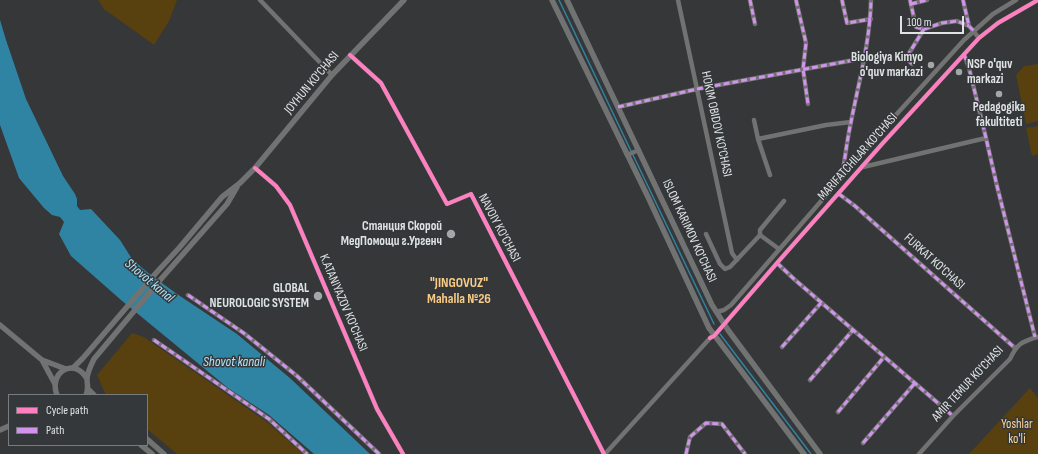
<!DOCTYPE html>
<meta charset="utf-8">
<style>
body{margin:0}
#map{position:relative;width:1038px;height:454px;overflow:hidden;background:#353739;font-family:"Sofia Sans Condensed",sans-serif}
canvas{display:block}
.legend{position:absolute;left:8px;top:394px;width:140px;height:52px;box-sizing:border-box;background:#34383a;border:1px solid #797c7e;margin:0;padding:5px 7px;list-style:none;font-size:12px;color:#e0e3e4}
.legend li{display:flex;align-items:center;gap:8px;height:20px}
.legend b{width:20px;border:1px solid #797c7e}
.scale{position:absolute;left:900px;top:16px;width:64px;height:18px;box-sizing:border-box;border:2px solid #e0e3e4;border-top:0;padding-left:5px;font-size:12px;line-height:14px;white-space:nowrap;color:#e0e3e4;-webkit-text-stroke:3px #34383a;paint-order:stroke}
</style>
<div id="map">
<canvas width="1038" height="454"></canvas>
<ul class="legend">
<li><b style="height:5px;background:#ff80c0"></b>Cycle path</li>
<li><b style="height:5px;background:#d193ec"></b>Path</li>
</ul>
<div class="scale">100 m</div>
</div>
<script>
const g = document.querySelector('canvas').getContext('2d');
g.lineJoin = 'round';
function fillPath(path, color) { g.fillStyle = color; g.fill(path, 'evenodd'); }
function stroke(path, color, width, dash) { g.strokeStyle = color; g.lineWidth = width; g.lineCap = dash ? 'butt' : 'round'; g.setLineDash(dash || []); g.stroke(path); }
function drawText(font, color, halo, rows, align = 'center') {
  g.font = font + ' "Sofia Sans Condensed",sans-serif'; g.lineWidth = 3; g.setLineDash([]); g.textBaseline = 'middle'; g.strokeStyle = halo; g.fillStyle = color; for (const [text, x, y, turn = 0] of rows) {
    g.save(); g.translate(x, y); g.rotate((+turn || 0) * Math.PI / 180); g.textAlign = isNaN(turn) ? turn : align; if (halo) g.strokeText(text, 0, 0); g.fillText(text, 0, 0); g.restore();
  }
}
const green = new Path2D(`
 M98 0H177L169 21 154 45 104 9Z
 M1038 64V121L1026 124 1016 75 1024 66Z
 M1038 126V154L1032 156 1026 128Z
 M132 333 144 337 267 422 303 454H177L147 429V395H107L105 393 97 375Z
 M1030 388 1038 398V454H969Z`);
const water = new Path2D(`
 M0 20 6 40 26 99 63 176 75 194 77 199V206L80 210 91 209 120 240 132 259 147 272 177 294 237 334 291 379 370 454H314L269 415 228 388 121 300 71 256 59 234 64 222 60 217 52 215 44 208 19 178 0 125Z`);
const stream = new Path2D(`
 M559 0 631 151
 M633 155 714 324
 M720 334 811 454`);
const minor = new Path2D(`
 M260 0 332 75
 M678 0 732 253 737 260
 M750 0 755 24
 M796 0 806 43 803 69 808 104
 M842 0 847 23 871 19
 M910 0 916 27 924 29 942 23 957 21 969 26
 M963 0 969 26 979 38
 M911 4 927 0
 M964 54 969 68 986 138 997 186 1035 337
 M350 55 381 83 447 204 471 194 604 454
 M912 64 908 60V55L924 29
 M618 107 697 89 865 58
 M754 120 758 139 770 175
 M758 139 826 125 851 122
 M627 155 639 150
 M863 167 986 138
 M255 168 276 186 290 205 377 409 403 454
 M842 177C845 158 847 140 851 122 859 81 870 42 871 0
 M839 194 855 206 1015 348
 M706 234 720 264 725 269 730 267 760 235 779 249
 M760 235V230L784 201
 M777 263 794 279 953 416
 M188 295 245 334 297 376 379 454
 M716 312 724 310 731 305 829 192 885 127 964 40 993 14 1016 0
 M710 338 714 336 777 263 882 144 979 38 998 23 1038 0
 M154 340 269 419 307 454
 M782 347 821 303
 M810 380 853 330
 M838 412 884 357
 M863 443 915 383
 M605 454 711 337
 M686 454 690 437 706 423 722 424 745 454
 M919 454 953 416 1010 359C1017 344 1021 342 1037 337`);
const major = new Path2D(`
 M552 0 648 197 709 328 804 454
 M567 0 712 305 728 330 820 454
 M0 325 42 360 66 369
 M42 360 55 384
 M73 368 83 358 156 273 179 248 222 197 240 183 255 168 332 75 404 0
 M88 389 94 395
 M57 395C48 373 74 356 87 379
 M86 395C89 388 87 386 87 378 88 371 91 365 94 359L161 279 227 204 237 187
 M0 430 9 426
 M147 439 164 454
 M141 445 152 454`);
const quiet = new Path2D(`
 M750 0 755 24
 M796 0 806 43 803 69 808 104
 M842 0 847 23 871 19
 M910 0 916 27 924 29 942 23 957 21 969 26
 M963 0 969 26 974 31
 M911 4 927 0
 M964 54 969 68 986 138 997 186 1035 337
 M912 64 908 60V55L924 29
 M618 107 697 89 865 58
 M842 177C845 158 847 140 851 122 859 81 870 42 871 0
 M839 194 855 206 1015 348
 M777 263 794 279 953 416
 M188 295 245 334 297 376 379 454
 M154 340 269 419 307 454
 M782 347 821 303
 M810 380 853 330
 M838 412 884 357
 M863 443 915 383
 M686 454 690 437 706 423 722 424 745 454`);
const cycleway = new Path2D(`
 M350 55 381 83 447 204 471 194 604 454
 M255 168 276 186 290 205 377 409 403 454
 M710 338 714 336 777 263 882 144 979 38 998 23 1038 0`);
const markers = [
 [931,65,4,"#a4a7a8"],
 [959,72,4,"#a4a7a8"],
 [999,94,4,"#a4a7a8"],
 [451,234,5,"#a4a7a8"],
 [318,296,5,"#a4a7a8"]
];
const poiNames = [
 ["Biologiya Kimyo",923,58],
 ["o'quv markazi",923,73],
 ["NSP o'quv",967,65,"left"],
 ["markazi",967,80,"left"],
 ["Pedagogika",999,108,"center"],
 ["fakultiteti",999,123,"center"],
 ["Станция Скорой",442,227],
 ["МедПомощи г.Ургенч",442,242],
 ["GLOBAL",309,289],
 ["NEUROLOGIC SYSTEM",309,304]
];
const streetNames = [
 ["JOYHUN KO'CHASI",312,83,-50],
 ["HOKIM OBIDOV KO'CHASI",716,124,78],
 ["MARIFATCHILAR KO'CHASI",858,157,-48],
 ["NAVOIY KO'CHASI",499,228,62],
 ["ISLOM KARIMOV KO'CHASI",689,231,65],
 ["FURKAT KO'CHASI",934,262,42],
 ["K.ATANIYAZOV KO'CHASI",343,303,67],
 ["AMIR TEMUR KO'CHASI",968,384,-47]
];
const parkNames = [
 ["Yoshlar",1017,425],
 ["ko'li",1017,440]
];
const waterNames = [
 ["Shovot kanal",149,281,40],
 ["Shovot kanali",234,362]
];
const neighbourhoodNames = [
 ["\"JINGOVUZ\"",459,283],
 ["Mahalla №26",459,299]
];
fillPath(green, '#59400f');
fillPath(water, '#3084a3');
stroke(stream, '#3084a3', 1.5);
stroke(minor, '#717271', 4.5);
stroke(major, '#717272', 5.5);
stroke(quiet, '#d193ec', 3, [6, 3]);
stroke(cycleway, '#ff80c0', 4);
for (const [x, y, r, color] of markers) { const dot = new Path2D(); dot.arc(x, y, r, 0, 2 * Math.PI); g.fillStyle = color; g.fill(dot); stroke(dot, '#34383a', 1.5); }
drawText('bold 13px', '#e0e3e4', '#34383a', poiNames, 'right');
drawText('13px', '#e0e3e4', '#34383a', streetNames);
drawText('13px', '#ffd597', '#34383a', parkNames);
drawText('italic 14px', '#b2e5fc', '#34383a', waterNames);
drawText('bold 14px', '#f9cb87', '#34383a', neighbourhoodNames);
</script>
